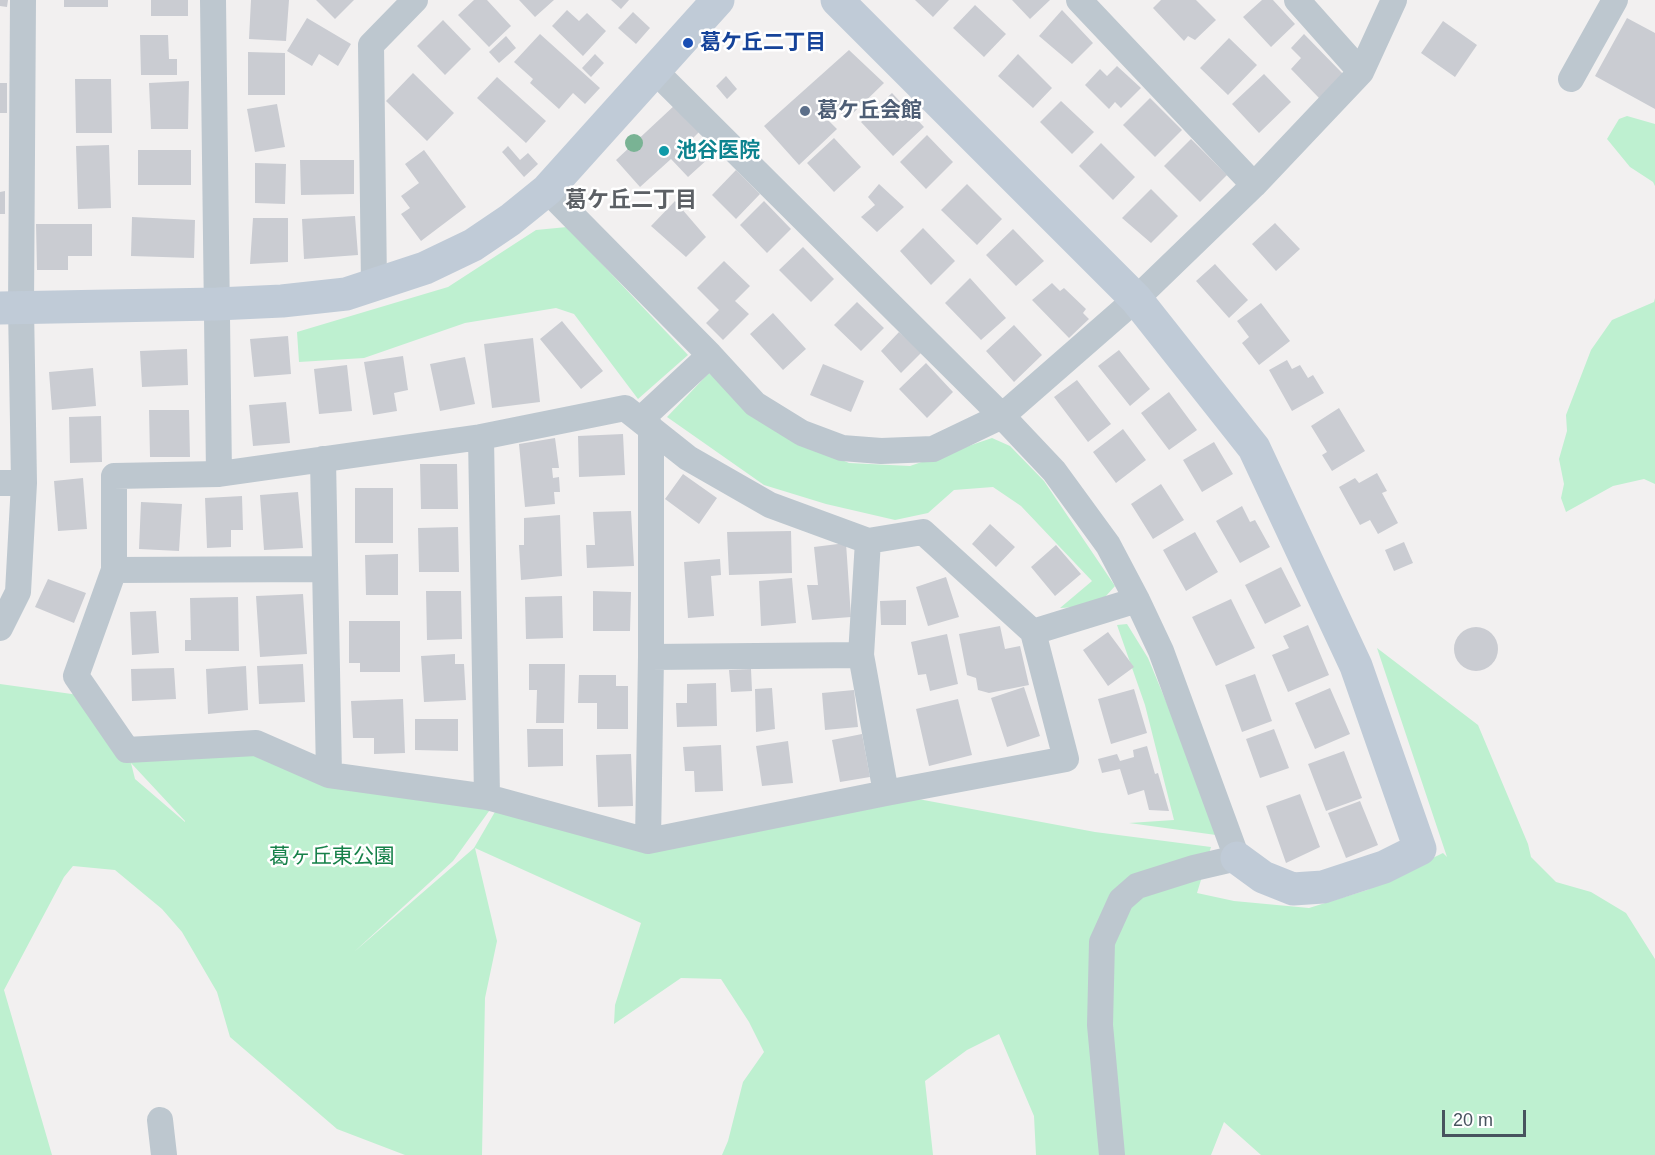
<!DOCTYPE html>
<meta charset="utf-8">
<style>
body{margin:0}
#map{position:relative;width:1655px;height:1155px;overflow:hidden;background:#f2f0f0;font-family:Arial,sans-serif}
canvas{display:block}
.scale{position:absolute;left:1442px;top:1110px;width:84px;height:27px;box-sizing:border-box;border:3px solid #47535e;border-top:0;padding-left:8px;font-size:18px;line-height:21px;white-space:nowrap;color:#47535e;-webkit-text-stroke:4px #fff;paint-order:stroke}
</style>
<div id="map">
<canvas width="1655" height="1155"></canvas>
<div class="scale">20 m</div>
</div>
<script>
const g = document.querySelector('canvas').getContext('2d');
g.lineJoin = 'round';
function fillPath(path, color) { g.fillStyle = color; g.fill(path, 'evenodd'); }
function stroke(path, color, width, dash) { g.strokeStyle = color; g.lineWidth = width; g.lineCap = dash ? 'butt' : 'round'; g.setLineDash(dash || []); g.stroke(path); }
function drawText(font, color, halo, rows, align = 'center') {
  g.font = font + ' Arial,"Noto Sans JP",sans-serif'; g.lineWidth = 5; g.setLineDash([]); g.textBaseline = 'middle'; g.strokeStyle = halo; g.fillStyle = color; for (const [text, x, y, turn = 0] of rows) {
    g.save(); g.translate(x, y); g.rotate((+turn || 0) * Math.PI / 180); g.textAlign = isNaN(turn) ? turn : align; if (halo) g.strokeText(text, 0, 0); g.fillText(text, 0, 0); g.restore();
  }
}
const green = new Path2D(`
 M1627 116 1655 124V186L1653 182 1630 167 1607 139 1619 119Z
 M567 227 688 355 638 399 574 314 556 308 465 323 364 358 299 362 297 332 448 287 536 230Z
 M1655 298V484L1644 479 1613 486 1566 512 1561 498 1564 484 1559 459 1567 431 1566 415 1591 350 1612 320 1654 302Z
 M709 373 778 433 849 463 910 466 992 438 1010 446 1044 481 1115 586 1097 606 1060 608 1092 581 1021 506 993 487 954 490 928 513 895 520 826 504 764 485 667 417Z
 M1127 624 1148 658 1214 817 1216 835 1129 823 1174 820 1145 705 1117 625Z
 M1377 648 1478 725 1528 844 1531 857 1556 882 1591 892 1626 913 1655 959V1155H1261L1224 1122 1211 1155H1036L1034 1116 999 1034 967 1050 925 1081 933 1155H722L728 1141 743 1082 764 1052 749 1022 721 979 681 978 614 1024 615 1005 641 923 475 848 497 941 485 998 482 1155H405L337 1129 230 1037 217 992 182 932 162 909 115 870 73 866 64 877 4 990 52 1155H0V684L79 695 130 762 256 743 362 780 497 800 453 861 354 952 474 848 496 810 656 848 886 793 1095 832 1211 847 1197 893 1234 901 1309 908 1367 890 1443 853 1447 857ZM131 763 185 821V822L135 779Z`);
const building = new Path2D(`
 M0 0H8L7 7 0 6Z
 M64 0H108V7H64Z
 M151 0H188V16H151Z
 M251 0H289L286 41 249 39Z
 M316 0H354L335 19Z
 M474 0H487L511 26 489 47 458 15Z
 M519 0H554L535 17Z
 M611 0H629L621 9Z
 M915 0H949L933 17Z
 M1012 0H1050L1030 19Z
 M1161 0H1196L1216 20 1195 40 1188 36 1184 41 1153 8Z
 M1262 0H1273L1295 24 1271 47 1243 17Z
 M975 5 1006 34 984 57 953 28Z
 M567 10 579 21 587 13 606 31 583 56 552 26Z
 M1062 10 1093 43 1072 64 1039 36Z
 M633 12 650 28 636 44 618 28Z
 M307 18 351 44 338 66 319 54 312 66 287 51Z
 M1627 18 1655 33V109L1595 76Z
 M443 20 471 49 445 75 417 46Z
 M1443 21 1477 45 1455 77 1421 53Z
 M540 34 600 88 585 104 573 93 559 109 530 83 533 79 514 62Z
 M1304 34 1343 74 1319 98 1291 69 1301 58 1291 48Z
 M140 35H168L169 59H177V75H141Z
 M506 36 516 48 499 63 489 52Z
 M1229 38 1257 65 1228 95 1200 68Z
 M849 50 884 83 847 119 834 106 824 116 837 129 799 165 764 126Z
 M248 52 285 53V95H248Z
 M595 54 604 63 591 77 582 68Z
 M1018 54 1052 88 1033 108 998 76Z
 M1117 66 1141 88 1121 108 1115 102 1109 109 1085 85 1100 69 1107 76Z
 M413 73 454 113 427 141 386 101Z
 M1264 74 1291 102 1259 133 1232 104Z
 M726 76 737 89 727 99 716 86Z
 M497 77 546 121 526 143 477 98Z
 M75 79H111L112 133H76Z
 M189 81 188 129H151L149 83Z
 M0 83H7V113H0Z
 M892 93 924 127 893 156 861 122Z
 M1150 98 1182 130 1155 157 1123 125Z
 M1061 101 1094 132 1072 154 1040 122Z
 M277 104 285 147 255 152 247 109Z
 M676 104 701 130 692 139 709 158 688 177 671 159 640 187 616 160Z
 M927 135 953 162 926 189 900 162Z
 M834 138 861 167 834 192 807 163Z
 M1191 139 1227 175 1200 202 1164 166Z
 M1101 143 1135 177 1113 200 1079 166Z
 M109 145 111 208 78 209 76 146Z
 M508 146 520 160 528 153 538 164 524 177 502 152Z
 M138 150H191V185H138Z
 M424 150 466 207 421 241 401 214 410 208 401 196 419 183 405 164Z
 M300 160H354V194L301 195Z
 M255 163 286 164 285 204 255 203Z
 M736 170 760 194 736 219 712 195Z
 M879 184 904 207 877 232 861 217 875 205 868 197Z
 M967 184 1002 219 977 245 941 210Z
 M1151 189 1178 216 1151 243 1122 218Z
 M5 191V214H0V192Z
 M675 201 706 237 686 257 651 226Z
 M764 201 791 229 767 253 740 225Z
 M355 216 358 255 304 259 302 219Z
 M132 217 195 220 194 258 131 256Z
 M253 218H288V262L250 264Z
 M1275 223 1300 249 1276 271 1252 244Z
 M36 224H92V256H68V270H37Z
 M923 228 955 261 931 285 900 251Z
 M1013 229 1044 261 1016 286 986 255Z
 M803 247 834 279 811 302 779 270Z
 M724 261 750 286 735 301 749 314 723 340 706 323 719 310 697 288Z
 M1215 264 1248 300 1229 318 1196 281Z
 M970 278 1006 318 981 340 945 303Z
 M1052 283 1060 291 1064 288 1086 309 1083 313 1089 319 1069 338 1032 300Z
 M857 302 884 328 861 351 834 325Z
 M1261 303 1290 341 1259 365 1242 343 1249 337 1237 321Z
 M773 313 806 349 783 370 750 334Z
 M562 321 603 371 581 389 540 339Z
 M1014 325 1042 355 1014 382 986 351Z
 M899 332 922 352 901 373 881 351Z
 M288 336 291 374 254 377 250 339Z
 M533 338 540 402 492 408 484 344Z
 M187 349 188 385 142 387 140 351Z
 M1119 350 1150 389 1130 406 1098 366Z
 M403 356 408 390 394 393 397 411 373 415 364 362Z
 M465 357 475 404 440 411 430 364Z
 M1287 360 1292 369 1300 365 1308 378 1313 375 1324 393 1292 411 1269 370Z
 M926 363 953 392 927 418 899 389Z
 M823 364 864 381 851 412 810 395Z
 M347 365 352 411 319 414 314 369Z
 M93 368 96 406 52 410 49 372Z
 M1077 380 1111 424 1088 442 1054 397Z
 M1169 392 1197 430 1169 450 1141 413Z
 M286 402 290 443 253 446 249 405Z
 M1339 408 1365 451 1332 471 1322 455 1327 452 1311 426Z
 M149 410H189L190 457H150Z
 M101 416 102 462 70 463 69 417Z
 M1123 429 1146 460 1116 483 1093 452Z
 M623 434 625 475 579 477 578 436Z
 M555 438 559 468H552L553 478 559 477 560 492H554L555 504 525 507 519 444Z
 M1214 442 1233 474 1202 492 1183 460Z
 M420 464H457L458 509H421Z
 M1377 473 1387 491 1382 493 1398 523 1378 534 1370 520 1360 525 1339 487 1355 478 1359 483Z
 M683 474 717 498 699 524 665 499Z
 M83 478 87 529 58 531 54 481Z
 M1161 484 1184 520 1153 539 1131 504Z
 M355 488H393V543H355Z
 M298 492 303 548 264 550 260 495Z
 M242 496 243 530H231V547L207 548 205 498Z
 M141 502 182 504 179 551 139 549Z
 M1242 506 1250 522 1255 520 1270 547 1240 563 1216 521Z
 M631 511 634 566 587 568 586 545H595L593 512Z
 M560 515 562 576 521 580 519 545H524V518Z
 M990 524 1015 547 996 567 972 544Z
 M458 527 459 572H419L418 528Z
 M791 531 792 573 729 575 727 532Z
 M1195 532 1218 572 1186 591 1163 550Z
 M1404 542 1413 563 1394 571 1385 550Z
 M846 543 851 617 812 620 807 585H818L814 547Z
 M1056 545 1081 574 1055 596 1031 567Z
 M398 554V595H366L365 555Z
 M720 559 721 575 711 576 714 616 688 618 684 562Z
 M1281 567 1301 606 1265 624 1245 585Z
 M946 577 959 617 928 626 916 587Z
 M792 578 796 623 761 626 759 581Z
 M48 579 86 593 74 623 35 607Z
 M426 591H461L462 639 427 640Z
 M593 591 631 592 630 631H593Z
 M303 594 307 654 260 657 256 596Z
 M562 596 563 638 526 639 525 597Z
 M238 597 239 651H185V640H191L190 598Z
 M1231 599 1255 648 1216 666 1192 617Z
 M906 600V625H881L880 601Z
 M156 611 159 653 132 655 130 612Z
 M349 621H400V672H360V663H349Z
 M1308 625 1329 675 1288 692 1272 655 1289 648 1283 636Z
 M1000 626 1005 649 1020 646 1029 685 989 693 978 690 976 678 967 675 959 634Z
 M1454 649a22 22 0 1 1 44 0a22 22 0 1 1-44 0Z
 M1108 632 1134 667 1108 686 1083 650Z
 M947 634 958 684 930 691 926 674 918 675 911 642Z
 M455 654V664H464L466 700 424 702 421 656Z
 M303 664 305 702 259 704 257 666Z
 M529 664H565L564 723H536L537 690H529Z
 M246 666 248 710 208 714 206 669Z
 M174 668 176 699 132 701 131 669Z
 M751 669 752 691 731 692 729 670Z
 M1255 674 1272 721 1242 732 1225 685Z
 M579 675H616V686H628V729H597V703H578Z
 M716 683 717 726 677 727 676 703H687V684Z
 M1024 687 1040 736 1007 747 991 698Z
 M772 688 775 729 756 732 755 689Z
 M1330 688 1350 734 1315 749 1295 703Z
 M1134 689 1147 733 1111 744 1098 699Z
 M854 690 858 727 825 730 822 693Z
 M403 699 405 753 374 754V738H353L351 701Z
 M958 699 972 755 929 766 916 709Z
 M415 719H458V751L415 750Z
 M527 729H563V766L528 767Z
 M1274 729 1289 768 1260 778 1246 739Z
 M862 734 870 777 840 782 832 740Z
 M788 741 793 783 762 786 756 746Z
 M721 745 723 791 695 792 694 771H685L683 747Z
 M1147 746 1155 774 1158 773 1169 811 1149 810 1144 790 1128 795 1120 769 1102 773 1098 759 1117 754 1120 761 1134 757 1133 750Z
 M1344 751 1362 798 1326 811 1308 764Z
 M631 754 633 806 598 807 596 755Z
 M1300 794 1320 847 1286 863 1266 806Z
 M1360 801 1378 845 1346 858 1328 813Z`);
const street = new Path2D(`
 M213 0 219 474
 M1079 0 1254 185
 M1297 0 1361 72
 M654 70 1002 416 1054 471 1108 545 1137 600 1161 651 1237 858 1194 868 1137 886 1121 900 1102 942 1100 1025 1112 1155
 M1571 79 1615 0
 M547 190 710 355 755 404 802 433 842 448 881 451 933 449 1002 416 1136 299 1254 185 1361 72 1394 0
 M374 285 371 45 415 0
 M625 408 688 458 770 505 868 541 923 532 1033 632 1066 759 886 793 648 841 487 797 329 775 256 743 127 750 76 676 114 570V476L219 474 481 437Z
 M640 420 710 355
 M481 437 487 797
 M323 459 329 775
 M0 483H24
 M868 541 861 655 886 793
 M114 570 324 569
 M0 628 18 592 24 483 21 307 23 0
 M1033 632 1137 600
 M651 657 861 655
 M648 841 651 657V428
 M160 1120 164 1155`);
const secondary = new Path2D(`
 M837 0 1136 299 1254 448 1356 666 1420 849 1384 867 1323 887 1293 889 1263 877 1237 858
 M0 308 217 304 282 301 346 294 425 268 473 245 510 220 547 190 718 0`);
const trees = [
 [634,143]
];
const markers = [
 [688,43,6,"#1a4fb4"],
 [805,111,6,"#5c6f8a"],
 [664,151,6,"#0f9aa8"]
];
const transitNames = [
 ["葛ケ丘二丁目",700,43]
];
const serviceNames = [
 ["葛ケ丘会館",817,111]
];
const cultureNames = [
 ["池谷医院",676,151]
];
const parkNames = [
 ["葛ヶ丘東公園",332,857]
];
const neighbourhoodNames = [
 ["葛ケ丘二丁目",631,201]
];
fillPath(green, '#bef0d0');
fillPath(building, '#caccd2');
stroke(street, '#bdc7cf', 26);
stroke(secondary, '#c0cbd7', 33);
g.fillStyle = '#79b394';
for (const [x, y] of trees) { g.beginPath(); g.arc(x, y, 9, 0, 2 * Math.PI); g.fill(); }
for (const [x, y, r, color] of markers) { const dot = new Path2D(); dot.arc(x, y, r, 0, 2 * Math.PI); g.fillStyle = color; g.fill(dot); stroke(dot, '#fff', 2); }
drawText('bold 21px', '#164399', '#fff', transitNames, 'left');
drawText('bold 21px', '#4e5e75', '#fff', serviceNames, 'left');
drawText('bold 21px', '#0d838f', '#fff', cultureNames, 'left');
drawText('21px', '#168149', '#fff', parkNames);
drawText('bold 22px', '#5c6065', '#fff', neighbourhoodNames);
</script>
